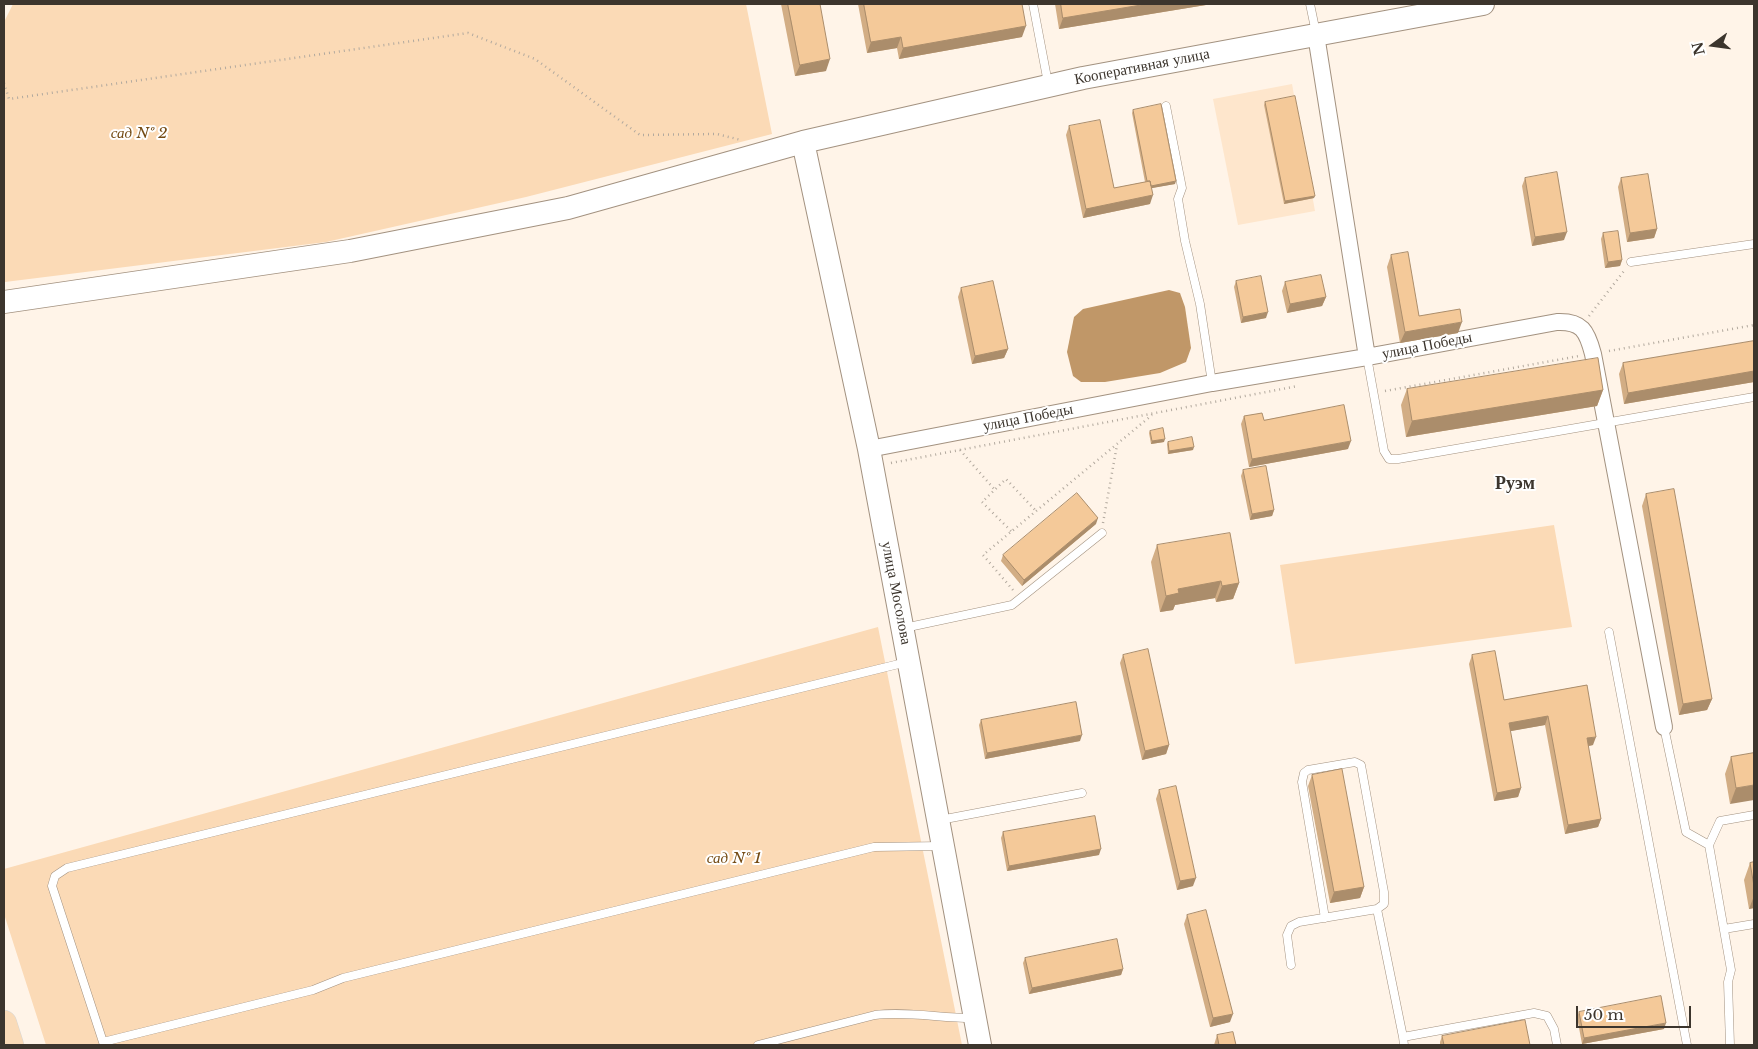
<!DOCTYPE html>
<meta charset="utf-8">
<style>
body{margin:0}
#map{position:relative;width:1758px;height:1049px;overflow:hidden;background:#fff4e8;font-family:"Libre Baskerville",serif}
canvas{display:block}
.frame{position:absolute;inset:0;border:5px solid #3c352d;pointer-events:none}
.north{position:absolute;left:1688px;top:20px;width:50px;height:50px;-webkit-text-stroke:4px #fff;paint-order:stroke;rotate:256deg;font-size:14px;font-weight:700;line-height:20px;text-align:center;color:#3c352d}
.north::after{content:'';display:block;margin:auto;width:18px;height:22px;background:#3c352d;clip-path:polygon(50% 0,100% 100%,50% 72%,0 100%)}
.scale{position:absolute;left:1576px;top:1006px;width:115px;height:22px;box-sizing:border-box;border:2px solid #3c352d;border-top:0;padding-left:6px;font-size:15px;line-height:18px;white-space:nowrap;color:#3c352d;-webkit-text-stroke:4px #fff;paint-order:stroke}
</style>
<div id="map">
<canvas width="1758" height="1049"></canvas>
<div class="frame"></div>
<div class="north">N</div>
<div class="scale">50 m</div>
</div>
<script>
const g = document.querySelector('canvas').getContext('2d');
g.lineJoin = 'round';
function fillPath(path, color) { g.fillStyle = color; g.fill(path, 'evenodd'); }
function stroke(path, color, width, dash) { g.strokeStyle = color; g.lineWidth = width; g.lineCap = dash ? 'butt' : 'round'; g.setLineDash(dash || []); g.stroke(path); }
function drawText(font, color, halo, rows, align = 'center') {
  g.font = font + ' "Libre Baskerville",serif'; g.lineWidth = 4; g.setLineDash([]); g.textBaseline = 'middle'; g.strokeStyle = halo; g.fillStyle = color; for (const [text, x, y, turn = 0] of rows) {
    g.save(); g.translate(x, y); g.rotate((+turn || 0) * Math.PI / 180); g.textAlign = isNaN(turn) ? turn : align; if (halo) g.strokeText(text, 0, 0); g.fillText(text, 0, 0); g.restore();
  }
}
const built = new Path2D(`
 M1292 84 1315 211 1238 225 1213 99Z`);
const green = new Path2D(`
 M13 4H746L772 134 526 197 326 242 5 282 4 281V22Z
 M1554 525 1572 627 1295 664 1280 565Z
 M878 627 962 1045H46L4 914V869Z`);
const water = new Path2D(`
 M1169 290 1180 293 1185 307 1191 348 1186 362 1160 373 1105 382H1081L1073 376 1067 352 1074 317 1083 309Z`);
const path = new Path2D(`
 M4 83 9 99 468 33 535 59 640 135 717 134 741 140
 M1589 316 1624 271
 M1609 351 1754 325
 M1385 391 1579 356
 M960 450 995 490
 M891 463 1298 386
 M1103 523 1117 445
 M1011 531 982 502 1006 479 1036 511
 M1013 590 983 555 1152 415`);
const lane = new Path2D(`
 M1033 4 1048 83
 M1310 4 1316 33
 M1166 106 1182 188 1178 199 1185 241 1200 304 1212 383
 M1631 262 1754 244
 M1367 357 1384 451 1389 459H1398L1754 397
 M904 628 1012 605 1102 533
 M1609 632 1687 1045
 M1664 727 1686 832 1709 845 1731 970 1728 982 1730 1045
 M940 820 1082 793
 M1709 845 1720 821 1754 815
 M1325 918 1302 782 1304 773 1308 770 1355 762 1361 765 1384 892V904L1377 909 1403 1037
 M1724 929 1754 924
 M1291 965 1287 935 1291 926 1299 922 1377 909
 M103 1042 313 990 343 978 874 847 941 846
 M104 1045 52 886 55 876 67 868 907 662
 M758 1045 875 1015C907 1011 940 1018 972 1018
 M1404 1045 1403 1037 1534 1013 1547 1016 1554 1029 1557 1045`);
const street = new Path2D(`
 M1316 35 1367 357
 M869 449 1212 383 1367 357 1557 322C1582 321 1587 331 1593 354L1664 727`);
const secondary = new Path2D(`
 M803 142 869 449 980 1045
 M4 302 350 251 568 208 803 142 1083 78 1483 4`);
const primary = new Path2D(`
 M4 1023 11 1045`);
const wall = new Path2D(`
 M781 4H820L826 71 795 76Z
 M858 4H1022V37L899 59 897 48 867 53Z
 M1055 4H1212L1059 29Z
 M1265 102 1314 198 1284 204 1264 105Z
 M1133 110 1175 184 1151 188 1150 204 1083 218 1066 135 1069 126 1114 188 1145 182 1132 113Z
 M1525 178 1564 240 1532 246 1522 186Z
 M1621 178 1657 229 1654 238 1627 242 1618 187Z
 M1603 233 1622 260 1620 266 1605 268 1601 239Z
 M1391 255 1419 316 1458 333 1400 343 1387 267Z
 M1236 281 1266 318 1241 323 1234 287Z
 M1285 282 1326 297 1322 306 1287 313 1282 291Z
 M961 288 1008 349 1004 358 972 364 958 297Z
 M1754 341V382L1624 404 1619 374 1623 363Z
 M1407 389 1603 390 1597 406 1406 437 1401 405Z
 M1244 416 1264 420 1348 449 1249 467 1241 424Z
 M1150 431 1164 442 1151 444 1149 433Z
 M1168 442 1193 450 1168 454 1167 444Z
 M1243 470 1274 510 1272 516 1250 520 1241 476Z
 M1646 494 1712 699 1707 710 1679 715 1642 506Z
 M1096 524 1022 586 1001 561 1003 555Z
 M1157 545 1239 583 1233 599 1216 602 1215 598 1175 605 1173 610 1160 612 1151 562Z
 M1123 655 1169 745 1166 754 1142 760 1120 663Z
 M1472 655 1504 700 1587 685 1593 745 1588 746 1601 819 1598 827 1565 834 1545 725 1510 731 1521 788 1518 797 1494 801 1469 664Z
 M981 720 1080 741 985 759 979 725Z
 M1754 753 1730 804 1725 774 1731 757Z
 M1312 775 1364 887 1360 898 1330 903 1308 786Z
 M1159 790 1193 886 1177 890 1156 799Z
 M1003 832 1099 855 1007 871 1001 838Z
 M1754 862V908L1749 909 1744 880 1750 863Z
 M1187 915 1230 1022 1210 1027 1184 924Z
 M1025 958 1123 969 1121 975 1029 994 1023 963Z
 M1579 1012 1664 1029 1582 1044 1577 1017Z
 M1217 1035 1236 1045H1214Z
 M1442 1036 1530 1045H1440V1042Z`);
const shadedWall = new Path2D(`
 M1147 4H1212L1059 29 1063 18Z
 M1026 26 1022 37 899 59 903 48Z
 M901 37 897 48 867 53 871 42Z
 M830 59 826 71 795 76 800 65Z
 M1176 181 1175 184 1147 189 1148 186Z
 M1153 195 1150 204 1083 218 1086 209Z
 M1315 196 1314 198 1284 204 1285 201Z
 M1657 229 1654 238 1627 242 1630 233Z
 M1567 232 1564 240 1532 246 1535 237Z
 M1622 260 1620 266 1605 268 1608 262Z
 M1326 297 1322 306 1287 313 1290 304Z
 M1268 312 1266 318 1241 323 1243 317Z
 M1462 322 1458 333 1400 343 1405 332Z
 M1008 349 1004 358 972 364 975 356Z
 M1754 371V382L1624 404 1628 393Z
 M1603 390 1597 406 1406 437 1412 421Z
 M1165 439 1164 442 1151 444 1152 441Z
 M1351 441 1348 449 1249 467 1252 459Z
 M1194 447 1193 450 1168 454 1169 451Z
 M1274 510 1272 516 1250 520 1252 514Z
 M1098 518 1096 524 1022 586 1024 580Z
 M1221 581 1215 598 1175 605 1173 610 1160 612 1166 596 1178 589Z
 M1239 583 1233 599 1216 602 1222 586Z
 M1712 699 1707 710 1679 715 1683 704Z
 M1548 716 1545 725 1506 732 1509 723Z
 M1082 735 1080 741 985 759 987 753Z
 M1596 737 1593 745 1584 747 1587 738Z
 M1169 745 1166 754 1142 760 1145 751Z
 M1754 785V800L1730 804 1736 788Z
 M1521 788 1518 797 1494 801 1497 793Z
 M1601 819 1598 827 1565 834 1568 825Z
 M1101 849 1099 855 1007 871 1009 866Z
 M1196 878 1193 886 1177 890 1180 881Z
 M1364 887 1360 898 1330 903 1334 892Z
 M1754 896V908L1749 909Z
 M1123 969 1121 975 1029 994 1032 988Z
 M1233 1014 1230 1022 1210 1027 1213 1018Z
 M1666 1023 1664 1029 1582 1044 1584 1038Z`);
const building = new Path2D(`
 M788 4H820L830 59 800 65Z
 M864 4H1022L1026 26 903 48 901 37 871 42Z
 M1061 4H1147L1063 18Z
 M1295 96 1315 196 1285 201 1265 102Z
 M1161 104 1176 181 1151 186 1150 181H1147L1133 110Z
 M1100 120 1114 188 1150 181 1153 195 1086 209 1069 126Z
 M1557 172 1567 232 1535 237 1525 178Z
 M1648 174 1657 229 1630 233 1621 178Z
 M1618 231 1622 260 1608 262 1603 233Z
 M1408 252 1419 316 1460 309 1462 322 1405 332 1391 255Z
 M1321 275 1326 297 1290 304 1285 282Z
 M1261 276 1268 312 1243 317 1236 281Z
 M993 281 1008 349 975 356 961 288Z
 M1754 341V371L1628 393 1623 363Z
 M1598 358 1603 390 1412 421 1407 389Z
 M1344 405 1351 441 1252 459 1244 416 1262 413 1264 420Z
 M1163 428 1165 439 1152 441 1150 431Z
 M1192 437 1194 447 1169 451 1168 442Z
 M1266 466 1274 510 1252 514 1243 470Z
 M1674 489 1712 699 1683 704 1646 494Z
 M1077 493 1098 518 1024 580 1003 555Z
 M1230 533 1239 583 1222 586 1221 581 1178 589 1179 593 1166 596 1157 545Z
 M1148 649 1169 745 1145 751 1123 655Z
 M1495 651 1504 700 1587 685 1596 737 1587 738 1601 819 1568 825 1548 716 1509 723 1521 788 1497 793 1472 655Z
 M1076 702 1082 735 987 753 981 720Z
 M1754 753V785L1736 788 1731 757Z
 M1342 769 1364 887 1334 892 1312 775Z
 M1176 786 1196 878 1180 881 1159 790Z
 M1095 816 1101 849 1009 866 1003 832Z
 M1754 862V886L1750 863Z
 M1206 910 1233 1014 1213 1018 1187 915Z
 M1117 939 1123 969 1032 988 1025 958Z
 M1661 996 1666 1023 1584 1038 1579 1012Z
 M1525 1020 1530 1045H1444L1442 1036Z
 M1233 1032 1236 1045H1219L1217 1035Z`);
const streetNames = [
 ["Кооперативная улица",1142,67,-11],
 ["улица Победы",1427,346,-11],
 ["улица Победы",1028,418,-11],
 ["улица Мосолова",896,593,79]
];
const parkNames = [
 ["сад № 2",139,134],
 ["сад № 1",734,859]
];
const quarterNames = [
 ["Руэм",1515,484]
];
fillPath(built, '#fee6cc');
fillPath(green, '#fbdab6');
fillPath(water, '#c09768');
stroke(lane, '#a39280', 9);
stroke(street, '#a39280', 18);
stroke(secondary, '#a39280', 24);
stroke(primary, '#d8d7d5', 26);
stroke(path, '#b2a99e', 2.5, [1, 4]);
stroke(lane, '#fff', 8);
stroke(street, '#fff', 16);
stroke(secondary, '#fff', 22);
stroke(primary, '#fadbb8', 25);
fillPath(wall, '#d2ad84');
fillPath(shadedWall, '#ab8d6b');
fillPath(building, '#f4c999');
stroke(building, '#ab8d6b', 1);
drawText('15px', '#3c352d', '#fff', streetNames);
drawText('italic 15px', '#744b14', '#fff', parkNames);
drawText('bold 18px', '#3c352d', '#fff', quarterNames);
</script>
